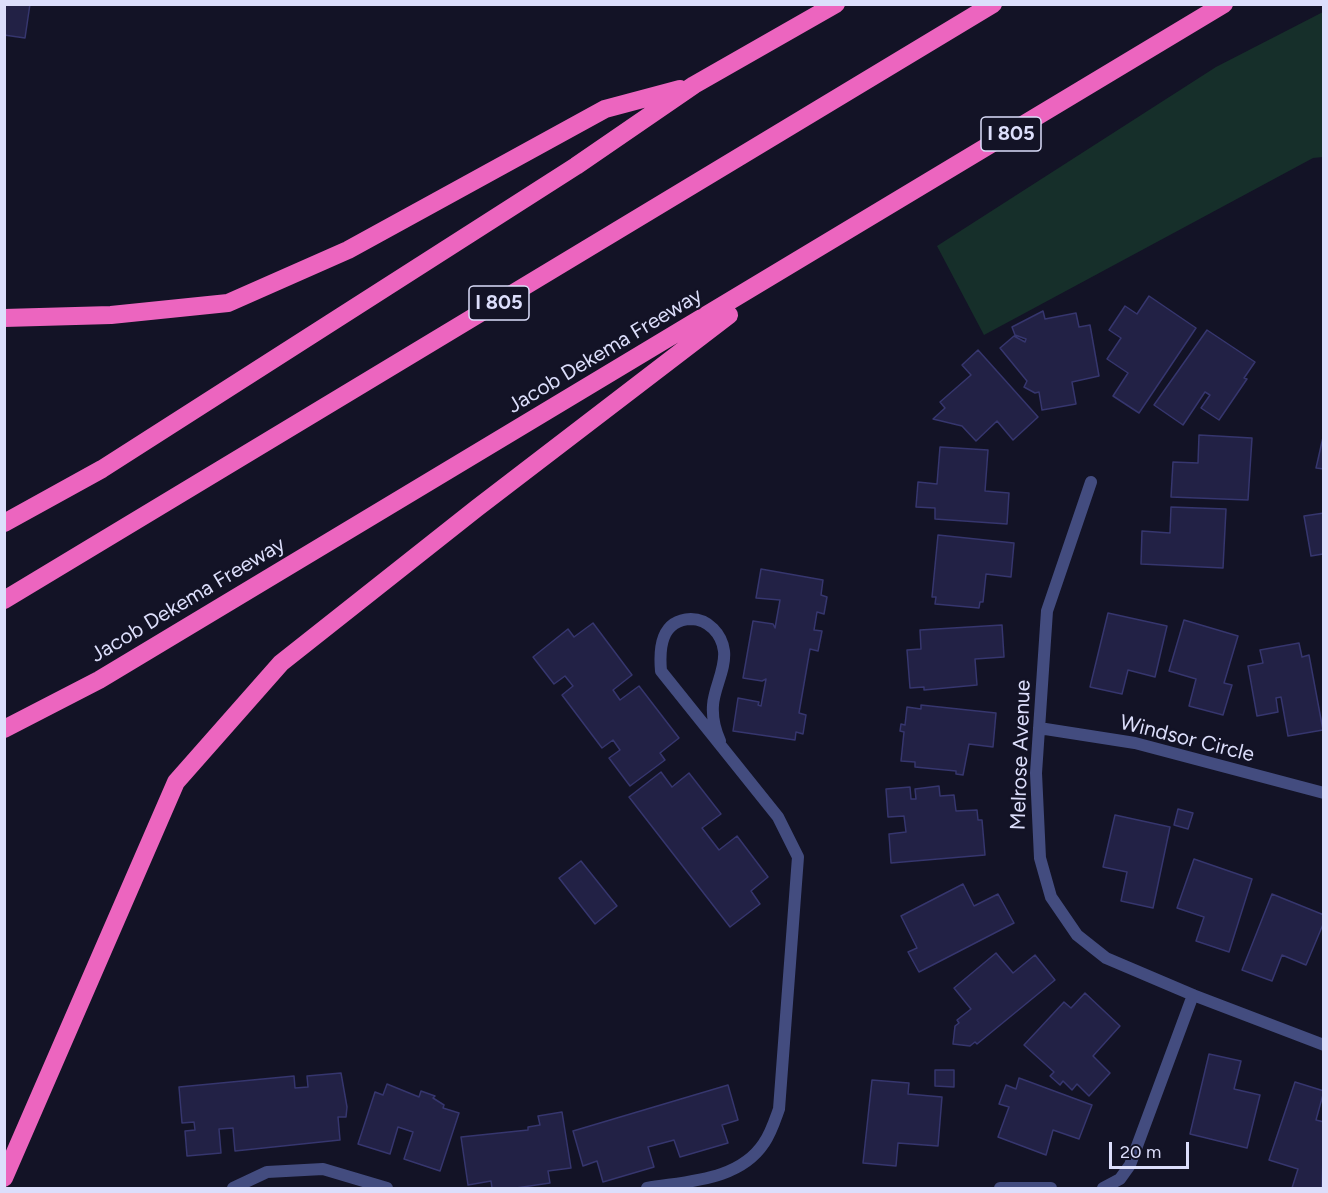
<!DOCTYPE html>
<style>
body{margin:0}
#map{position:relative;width:1328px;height:1193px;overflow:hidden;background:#131326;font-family:Figtree,sans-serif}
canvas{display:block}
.frame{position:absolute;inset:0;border:6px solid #dcdefb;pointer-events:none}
.scale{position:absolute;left:1109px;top:1142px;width:80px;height:27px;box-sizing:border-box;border:3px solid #dcdefb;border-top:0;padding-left:8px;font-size:18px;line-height:21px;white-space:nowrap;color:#dcdefb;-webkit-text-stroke:4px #131326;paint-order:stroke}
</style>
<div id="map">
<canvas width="1328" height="1193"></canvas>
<div class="frame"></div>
<div class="scale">20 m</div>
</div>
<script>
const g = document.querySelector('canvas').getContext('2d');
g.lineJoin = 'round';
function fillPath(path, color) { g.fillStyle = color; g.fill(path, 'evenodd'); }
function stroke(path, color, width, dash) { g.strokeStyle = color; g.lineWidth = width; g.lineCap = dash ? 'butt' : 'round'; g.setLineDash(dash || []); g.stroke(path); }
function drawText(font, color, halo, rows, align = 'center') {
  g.font = font + ' Figtree,sans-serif'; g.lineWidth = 4.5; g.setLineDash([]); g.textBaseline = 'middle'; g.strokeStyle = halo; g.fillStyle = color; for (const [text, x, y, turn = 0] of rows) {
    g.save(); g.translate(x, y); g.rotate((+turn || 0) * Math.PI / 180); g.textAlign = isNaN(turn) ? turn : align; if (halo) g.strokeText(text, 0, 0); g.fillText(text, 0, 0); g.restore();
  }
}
const green = new Path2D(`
 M1323 12V157L1313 158 984 335 937 246 1216 67Z`);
const building = new Path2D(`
 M4 4H30L25 38 4 35Z
 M1149 296 1196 328 1139 413 1113 396 1128 373 1107 359 1121 338 1109 330 1125 306 1137 314Z
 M1043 311 1045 319 1076 313 1079 327 1090 325 1099 376 1072 382 1076 404 1042 410 1039 392 1035 393 1024 387 1027 381 1000 348 1014 336 1025 342 1026 339 1015 335 1012 327Z
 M1207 330 1255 362 1244 378 1247 379 1219 420 1201 408 1210 395 1205 392 1183 425 1154 405Z
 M978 350 1038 417 1013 440 997 421 976 441 962 426 933 419 945 408 940 402 971 375 962 365Z
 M1324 433V469L1316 468Z
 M1199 435 1252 438 1248 500 1171 497 1173 462 1198 463Z
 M940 447 988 450 985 491 1009 493 1007 524 935 519V508L916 507 918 482 937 484Z
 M1171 507 1226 509 1223 568 1141 564 1142 531 1170 533Z
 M1324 513V559L1323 554 1311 556 1304 516Z
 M938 535 1014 543 1011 577 986 574 983 602H980L979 608 935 604 936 597H932Z
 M761 569 823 580 821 595 827 597 824 614 817 612 814 630 822 631 818 651 810 649 799 713 806 715 803 734 796 732 795 740 733 731 738 698 759 702 758 705 761 706 766 679 762 681 743 678 753 621 773 624 775 628 780 600 756 598Z
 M1108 613 1167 626 1155 677 1128 670 1122 694 1090 687Z
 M1184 620 1238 636 1224 683 1232 685 1223 715 1189 706 1196 679 1169 671Z
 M593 623 632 675 613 690 620 700 639 686 679 738 660 753 665 760 630 786 609 758 620 750 613 740 602 748 562 695 573 686 565 676 554 684 533 657 568 629 574 637Z
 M1002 625 1004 657 975 659 977 685 924 690V687L910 688 907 650 921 649 920 630Z
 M1299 643 1302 657 1309 655 1323 730 1288 736 1281 697 1276 698 1278 712 1257 716 1248 666 1263 663 1260 650Z
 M921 705 996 713 993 747 969 744 963 775 956 774V771L915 767V762L901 761 904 732 900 731 901 724 905 725 907 707 921 709Z
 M661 772 672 787 689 773 721 814 702 828 719 850 737 836 768 877 751 891 760 904 730 927 629 797Z
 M939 786 940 796 954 795 956 811 977 810 978 820H982L985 855 891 863 889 834 906 832 904 816 888 817 886 789 910 787 911 799H916L915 789Z
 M1178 809 1193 813 1188 829 1174 825Z
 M1115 815 1170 827 1153 908 1121 901 1127 872 1103 867Z
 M1194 859 1252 879 1229 952 1196 941 1204 917 1177 908Z
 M581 861 617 906 595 924 559 878Z
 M963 884 974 906 998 894 1014 923 919 972 908 952 917 948 901 916Z
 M1272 894 1324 915V922L1306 965 1282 955 1272 981 1242 970Z
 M996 953 1013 973 1035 955 1055 980 977 1044 975 1042 970 1046 953 1044 955 1026 959 1023 957 1020 971 1009 954 988Z
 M1085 993 1120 1026 1093 1056 1110 1073 1089 1096 1077 1084 1072 1090 1063 1081 1060 1085 1050 1076 1054 1072 1024 1045 1064 1002 1071 1008Z
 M1209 1054 1241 1061 1234 1089 1260 1095 1247 1148 1190 1134Z
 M935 1070H954V1087L935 1086Z
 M341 1073 347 1107 346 1117H338L340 1140 235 1151 233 1128 219 1129 221 1153 187 1156 185 1131 195 1130 194 1122 182 1123 179 1087 294 1076 295 1088 308 1087 307 1076Z
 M1019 1078 1092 1105 1079 1139 1053 1130 1046 1155 998 1137 1009 1107 999 1104 1006 1085 1016 1089Z
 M872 1080 909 1083 908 1094 942 1097 938 1146 898 1143 896 1166 863 1163Z
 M1295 1082 1324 1091 1316 1120 1324 1122 1322 1188H1292L1298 1169 1269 1160Z
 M387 1084 419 1097 421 1091 435 1096 433 1098 444 1105 443 1108 459 1113 440 1171 404 1159 413 1132 398 1127 390 1154 358 1144 375 1092 383 1095Z
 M728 1085 738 1120 722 1125 728 1143 680 1157 674 1140 648 1147 654 1167 603 1182 597 1161 583 1166 573 1131Z
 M562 1112 571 1168 548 1171 550 1183 516 1188H492L491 1181 468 1185 461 1137 528 1130V1127L540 1125 538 1116Z`);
const service = new Path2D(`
 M233 1188 267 1172 323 1169 387 1188
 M647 1188C687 1181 739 1181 764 1143 771 1133 775 1120 779 1109L798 857 778 817 661 671C659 648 661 620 691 619 708 619 722 634 724 651 726 669 714 688 713 705 712 718 715 730 720 741`);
const minor = new Path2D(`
 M1091 482 1047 611 1036 773 1040 858 1051 897 1077 935 1106 958 1193 995 1324 1045
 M1039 728 1135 743 1324 793
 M1000 1188H1051
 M1103 1188 1120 1179 1130 1165 1193 995`);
const motorway = new Path2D(`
 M4 318 111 315 228 303 348 250 605 109 680 89
 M4 523 102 469 576 166 694 85 836 4
 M4 600 993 4
 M4 729 99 680 1224 4
 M4 1178 176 782 281 663 477 508 729 315`);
const shields = [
 [1011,134,60],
 [499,303,60]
];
const shieldNames = [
 ["I 805",1011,134],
 ["I 805",499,303]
];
const streetNames = [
 ["Jacob Dekema Freeway",605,351,-31],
 ["Jacob Dekema Freeway",188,600,-31],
 ["Windsor Circle",1187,739,14],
 ["Melrose Avenue",1021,755,-88]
];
fillPath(green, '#162f2a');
fillPath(building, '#222145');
stroke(building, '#36366e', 1.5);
stroke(service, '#434c7f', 12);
stroke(minor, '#434c7f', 12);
stroke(motorway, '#ec65bf', 18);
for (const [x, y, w] of shields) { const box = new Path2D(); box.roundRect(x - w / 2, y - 17, w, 34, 4.5); g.fillStyle = '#131326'; g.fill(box); stroke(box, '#dcdefb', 1.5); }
drawText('bold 20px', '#dcdefb', null, shieldNames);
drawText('21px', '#dcdefb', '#131326', streetNames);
</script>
